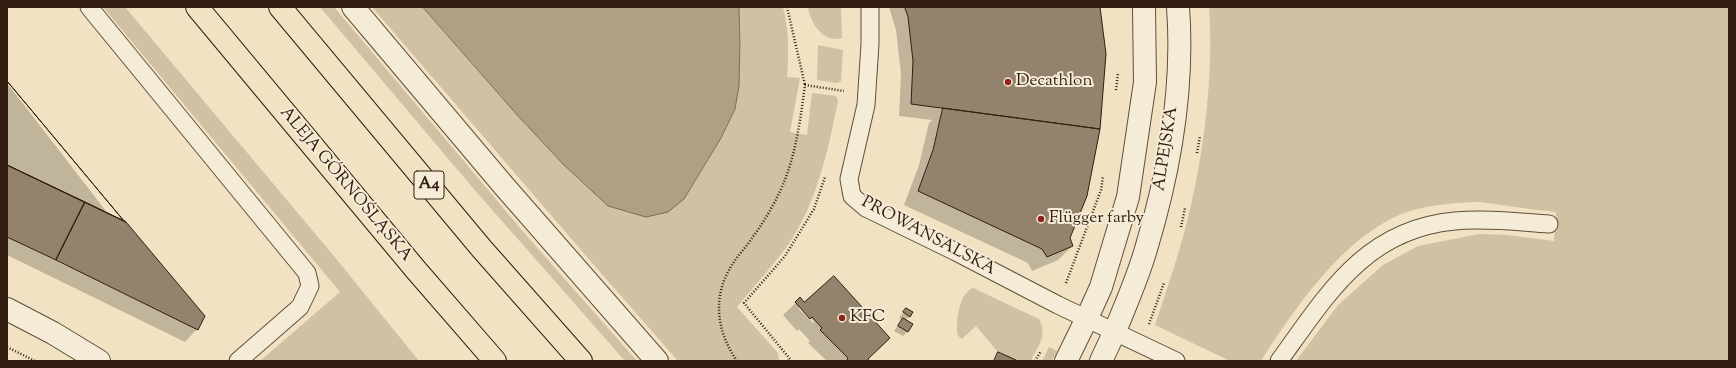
<!DOCTYPE html>
<meta charset="utf-8">
<style>
body{margin:0}
#map{position:relative;width:1736px;height:368px;overflow:hidden;background:#f0e2c2;font-family:"Sorts Mill Goudy",serif}
canvas{display:block}
.frame{position:absolute;inset:0;border:8px solid #311c0f;pointer-events:none}
</style>
<div id="map">
<canvas width="1736" height="368"></canvas>
<div class="frame"></div>
</div>
<script>
const g = document.querySelector('canvas').getContext('2d');
g.lineJoin = 'round';
function fillPath(path, color) { g.fillStyle = color; g.fill(path, 'evenodd'); }
function stroke(path, color, width, dash) { g.strokeStyle = color; g.lineWidth = width; g.lineCap = dash ? 'butt' : 'round'; g.setLineDash(dash || []); g.stroke(path); }
function drawText(font, color, halo, rows, align = 'center') {
  g.font = font + ' "Sorts Mill Goudy",serif'; g.lineWidth = 4; g.setLineDash([]); g.textBaseline = 'middle'; g.strokeStyle = halo; g.fillStyle = color; for (const [text, x, y, turn = 0] of rows) {
    g.save(); g.translate(x, y); g.rotate((+turn || 0) * Math.PI / 180); g.textAlign = isNaN(turn) ? turn : align; if (halo) g.strokeText(text, 0, 0); g.fillText(text, 0, 0); g.restore();
  }
}
const green = new Path2D(`
 M103 7H125L338 261 419 361H260L340 292Z
 M320 7H334L526 235 637 361H625L473 188Z
 M372 7H423L519 117 563 164 608 206 684 199C702 170 721 142 734 111 741 94 742 26 739 7H783C789 30 789 53 787 77L800 78 790 132 807 135 812 93 836 96 838 101C828 150 817 203 788 245 773 266 754 286 737 307L778 353 779 361H678L593 264Z
 M808 7H841L842 38C824 44 810 23 808 7Z
 M1209 7H1729V360L1726 361H1296L1338 305 1383 265 1418 246 1479 234 1507 235 1554 241 1556 212C1538 210 1520 208 1502 205 1494 204 1484 202 1475 202 1453 203 1428 205 1407 212 1345 234 1295 308 1261 361H1230L1155 325C1167 289 1179 254 1188 218 1204 152 1214 74 1209 7Z
 M818 45 843 50 841 81 837 83 817 80Z
 M973 288 1039 319C1048 336 1038 345 1031 361H1015L998 352 976 326 962 339 958 336C955 323 959 293 973 288Z
 M1049 347 1057 351 1052 361H1042Z`);
const water = new Path2D(`
 M423 7H739L740 42 739 86 735 109 721 138 684 199 668 212 646 217 608 206 563 164 519 117Z`);
const shadow = new Path2D(`
 M889 7H1099L1069 238 1072 246 1058 260 1032 271 1028 263 904 205 919 165 929 123 932 120 899 116 901 74 896 30Z
 M7 83 197 329 185 342 7 255Z
 M800 299 804 304 889 338 867 360 868 361H827L808 343 810 341 799 329 797 331 783 315ZM800 306 814 322 813 323 798 308Z
 M906 309 910 316 905 321 908 331 903 336 894 331 902 320 899 318Z`);
const building = new Path2D(`
 M905 7H1100L1106 54 1100 129 911 104 913 61 908 17Z
 M7 81 124 221 126 222 7 165Z
 M7 81 124 221 126 222 7 165Z
 M943 108 1100 129 1087 196 1070 238 1073 246 1047 257 1042 249 918 191 933 150Z
 M7 165 85 202 56 260 7 237Z
 M85 202 126 222 205 316 198 330 56 260Z
 M834 276 890 338 868 359 869 361H848L847 360 848 358 820 330 822 328 812 317 810 319 795 302 800 297 804 302Z
 M906 308 913 312 910 317 903 312Z
 M903 318 913 324 908 332 898 326Z
 M998 352 1016 360 1015 361H994Z`);
const path = new Path2D(`
 M787 7 805 85
 M1116 90 1118 73
 M1197 153 1200 136
 M1181 227 1185 208
 M1066 283 1101 190 1103 176
 M1149 324 1164 283
 M7 347 35 361
 M737 361C718 334 712 300 729 270 735 258 745 249 752 238 766 219 778 198 786 177 797 147 801 115 805 85L844 91
 M788 361 790 359 744 303 785 256 814 209 825 177
 M1035 361 1041 351`);
const service = new Path2D(`
 M89 7 307 273 310 286 300 307 238 361
 M870 7V44L866 105 849 179 852 196 866 208 956 252 1058 305 1176 361
 M1279 361C1327 295 1365 229 1455 221 1486 218 1518 222 1549 224`);
const minor = new Path2D(`
 M7 309 53 333 99 361
 M1087 318 1101 287 1128 197 1145 82 1144 7
 M1115 331C1126 304 1138 277 1146 249 1169 173 1184 87 1178 7`);
const tertiary = new Path2D(`
 M353 7 504 186 657 361
 M1066 361 1087 318
 M1101 361 1115 331`);
const motorway = new Path2D(`
 M197 7 416 270 495 361
 M280 7 482 249 581 361`);
const markers = [
 [1008,82,4,"#8f2418"],
 [1041,219,4,"#8f2418"],
 [842,318,4,"#8f2418"]
];
const shields = [
 [429,185,30]
];
const shieldNames = [
 ["A4",429,185]
];
const poiNames = [
 ["Decathlon",1016,82],
 ["Flügger farby",1049,219],
 ["KFC",850,318]
];
const streetNames = [
 ["ALPEJSKA",1167,149,-81],
 ["ALEJA GÓRNOŚLĄSKA",345,185,50],
 ["PROWANSALSKA",928,237,28]
];
fillPath(green, '#d0c0a4');
fillPath(water, '#af9f85');
stroke(water, '#7d6b56', 1);
fillPath(shadow, '#0003');
fillPath(building, '#94836c');
stroke(building, '#311c0f', 1);
stroke(service, '#614e3c', 19);
stroke(minor, '#614e3c', 24);
stroke(tertiary, '#614e3c', 24);
stroke(motorway, '#311c0f', 24);
stroke(path, '#311c0f', 2.5, [1, 2]);
stroke(service, '#f5ecd7', 17);
stroke(minor, '#f5ecd7', 22);
stroke(tertiary, '#f5ecd7', 22);
stroke(motorway, '#f0e2c2', 22);
for (const [x, y, r, color] of markers) { const dot = new Path2D(); dot.arc(x, y, r, 0, 2 * Math.PI); g.fillStyle = color; g.fill(dot); stroke(dot, '#f5ecd7', 1.5); }
for (const [x, y, w] of shields) { const box = new Path2D(); box.roundRect(x - w / 2, y - 14, w, 28, 3); g.fillStyle = '#f5ecd7'; g.fill(box); stroke(box, '#311c0f', 1); }
drawText('bold 16px', '#311c0f', null, shieldNames);
drawText('17px', '#311c0f', '#f5ecd7', poiNames, 'left');
drawText('17px', '#311c0f', '#f5ecd7', streetNames);
</script>
